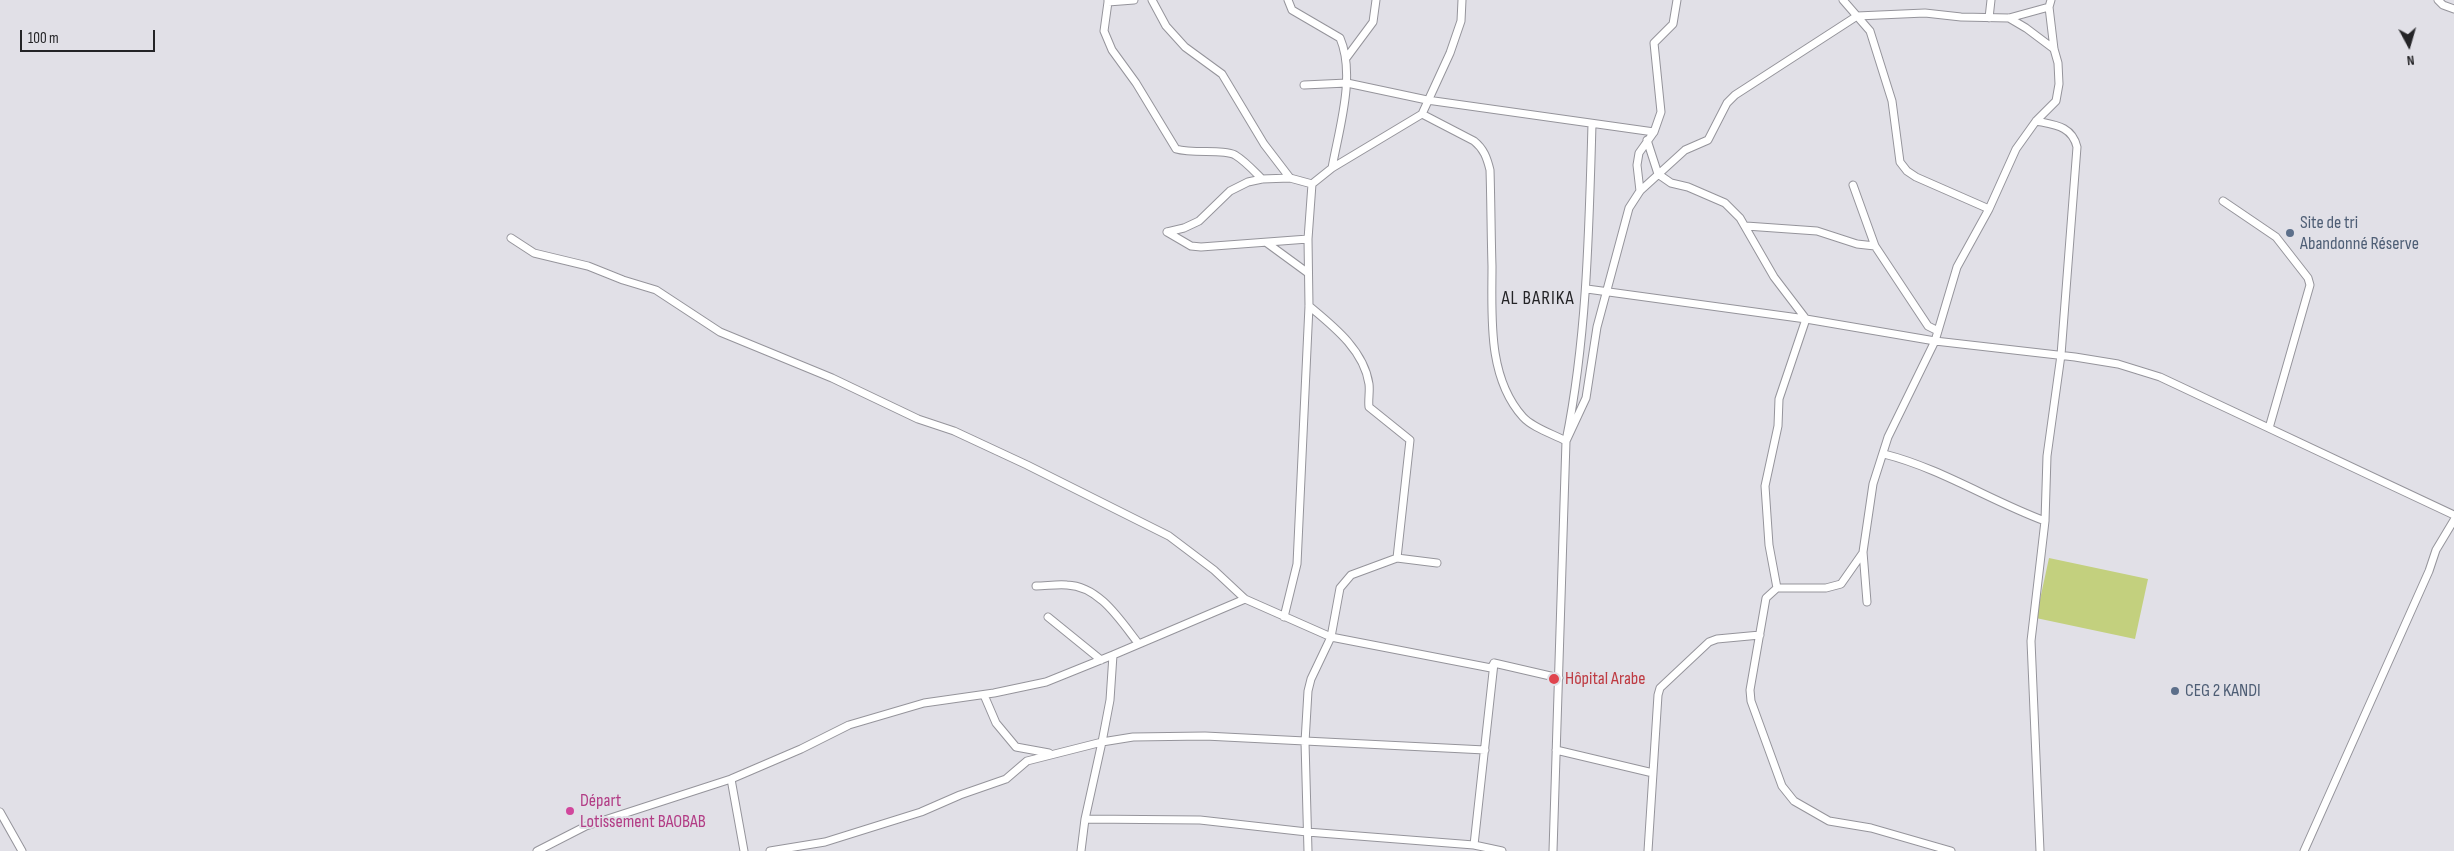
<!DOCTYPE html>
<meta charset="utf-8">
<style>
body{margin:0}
#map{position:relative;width:2454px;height:851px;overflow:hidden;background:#e1e0e7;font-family:"Sofia Sans Condensed",sans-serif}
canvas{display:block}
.north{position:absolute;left:2384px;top:20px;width:50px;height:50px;-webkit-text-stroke:4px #e1e0e7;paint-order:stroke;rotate:174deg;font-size:14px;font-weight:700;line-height:20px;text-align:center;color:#242427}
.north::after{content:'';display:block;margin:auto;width:18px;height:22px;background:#242427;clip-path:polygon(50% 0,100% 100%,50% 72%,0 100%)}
.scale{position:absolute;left:20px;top:30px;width:135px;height:22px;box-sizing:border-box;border:2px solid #242427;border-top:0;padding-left:6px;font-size:15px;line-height:18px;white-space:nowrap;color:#242427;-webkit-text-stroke:4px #e1e0e7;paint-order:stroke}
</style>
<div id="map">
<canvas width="2454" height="851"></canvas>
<div class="north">N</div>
<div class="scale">100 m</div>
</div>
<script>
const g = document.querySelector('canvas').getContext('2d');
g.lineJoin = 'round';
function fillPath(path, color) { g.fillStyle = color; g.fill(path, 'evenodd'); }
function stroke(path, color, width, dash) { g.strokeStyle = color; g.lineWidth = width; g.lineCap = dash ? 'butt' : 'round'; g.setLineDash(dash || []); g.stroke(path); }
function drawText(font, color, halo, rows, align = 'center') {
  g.font = font + ' "Sofia Sans Condensed",sans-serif'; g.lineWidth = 4; g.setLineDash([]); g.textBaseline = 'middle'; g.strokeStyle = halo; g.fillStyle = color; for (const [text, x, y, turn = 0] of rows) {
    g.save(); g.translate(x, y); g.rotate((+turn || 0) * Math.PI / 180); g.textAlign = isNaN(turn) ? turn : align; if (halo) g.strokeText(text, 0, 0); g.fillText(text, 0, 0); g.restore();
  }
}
const green = new Path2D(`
 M2049 558 2148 579 2135 639 2036 618Z`);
const minor = new Path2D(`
 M1108 0V2L1134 0
 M1152 0 1166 26 1185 47 1222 74 1264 144 1290 178
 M1288 0 1292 10 1340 38C1356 75 1339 129 1332 168
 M1843 0 1870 31 1892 101 1900 162 1907 171 1916 177 1989 209
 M2438 0 2443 5 2454 9
 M1108 2 1104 31 1112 50 1136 83 1176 149C1193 154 1224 149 1235 155 1245 161 1254 171 1262 179
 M1989 18 1991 0
 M2009 18 2026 28 2054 49
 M1347 57 1373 22 1376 0
 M1304 85 1347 83 1427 100 1654 132
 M1422 114 1474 141C1484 149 1487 158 1490 170 1491 202 1491 234 1492 266 1492 316 1487 377 1523 417 1533 428 1553 434 1566 441L1586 398 1597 327 1629 208 1640 191 1685 150 1708 140 1727 103 1735 95 1857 16 1925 13 1961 17 2009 18 2049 7
 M2036 121C2055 125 2072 126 2077 147L2061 355 2047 456 2045 521 2031 641 2040 851
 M1647 140 1658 174 1671 183 1688 187 1725 203 1740 218 1774 277 1806 319 1779 399 1778 426 1765 486 1769 545 1777 588
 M1853 185 1875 246 1928 326 1938 331
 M1640 191 1637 165 1639 153 1654 132 1661 112 1654 43 1673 24 1677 0
 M2223 201 2276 237 2308 278 2310 285 2269 428
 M1746 226 1817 231 1857 244 1875 246
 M1167 232 1184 228 1199 221 1230 191 1248 182 1262 179 1290 178 1312 184
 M1167 232 1191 246 1201 247 1308 239
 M511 238 534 253 588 266 623 280 656 290 720 332 832 378 918 419 954 431 1027 465 1169 536 1214 570 1245 599 1331 637 1491 668 1494 663
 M1267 243 1308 273
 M1587 289 1806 319 1935 341 2075 357 2118 364 2160 377 2454 515
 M1309 306C1333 326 1364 350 1369 384 1370 392 1368 400 1369 407L1410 440 1397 558
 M1884 454C1940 468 1991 501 2045 521
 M1862 554 1841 584 1826 588H1777L1766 598 1750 690 1751 701 1782 786 1794 801 1829 821 1871 828 1951 851
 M1036 586C1046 586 1057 584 1067 585 1099 586 1120 620 1138 643
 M1867 602 1863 552 1873 484 1888 437 1935 341 1957 267 1989 209 2016 149 2036 121 2056 101 2059 84 2058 63 2054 49 2049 7 2051 0
 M1048 617 1101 660
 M1284 617 1297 564 1309 306 1308 239 1312 184 1332 168 1422 114 1450 53 1461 21 1462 0
 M1113 655 1245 599
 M1494 663 1559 678
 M984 695 996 723 1016 747 1049 753
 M1556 750 1653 773
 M731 779 744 851
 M0 812 22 851
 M1085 819 1102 742 1133 737 1205 736 1485 750
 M1474 845 1494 663
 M537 851 586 826 731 779 801 749 849 725 924 703 994 693 1046 682 1113 655 1110 700 1102 742 1027 761 1006 779 960 795 921 812 825 842 770 851
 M1081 851 1085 819 1200 820 1307 832 1474 845 1502 851
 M1308 851 1305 742 1308 691 1311 679 1331 637 1340 588 1351 575 1397 558 1437 563
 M1553 851 1566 441C1587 337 1589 230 1592 124
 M1648 851 1658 695 1660 688 1709 642 1717 639 1760 635
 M2304 851 2429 571 2436 550 2454 520`);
const markers = [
 [2290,233,5,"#5c6f8a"],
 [1554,679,6,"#e0444e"],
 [2175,691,5,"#5c6f8a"],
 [570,811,5,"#d1479c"]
];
const serviceNames = [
 ["Site de tri",2300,223],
 ["Abandonné Réserve",2300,244],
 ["CEG 2 KANDI",2185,691]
];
const healthNames = [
 ["Hôpital Arabe",1565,679]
];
const hotelNames = [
 ["Départ",580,801],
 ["Lotissement BAOBAB",580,822]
];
const neighbourhoodNames = [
 ["AL BARIKA",1538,299]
];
fillPath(green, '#c3d07e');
stroke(minor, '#95949b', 9);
stroke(minor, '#fff', 7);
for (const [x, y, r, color] of markers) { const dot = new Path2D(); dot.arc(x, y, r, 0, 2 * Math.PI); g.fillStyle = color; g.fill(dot); stroke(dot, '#e1e0e7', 2); }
drawText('18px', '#4e5e75', '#e1e0e7', serviceNames, 'left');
drawText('18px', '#be3a42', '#e1e0e7', healthNames, 'left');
drawText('18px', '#b23c85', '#e1e0e7', hotelNames, 'left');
g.letterSpacing = '1px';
drawText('19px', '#242427', '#e1e0e7', neighbourhoodNames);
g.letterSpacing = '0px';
</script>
